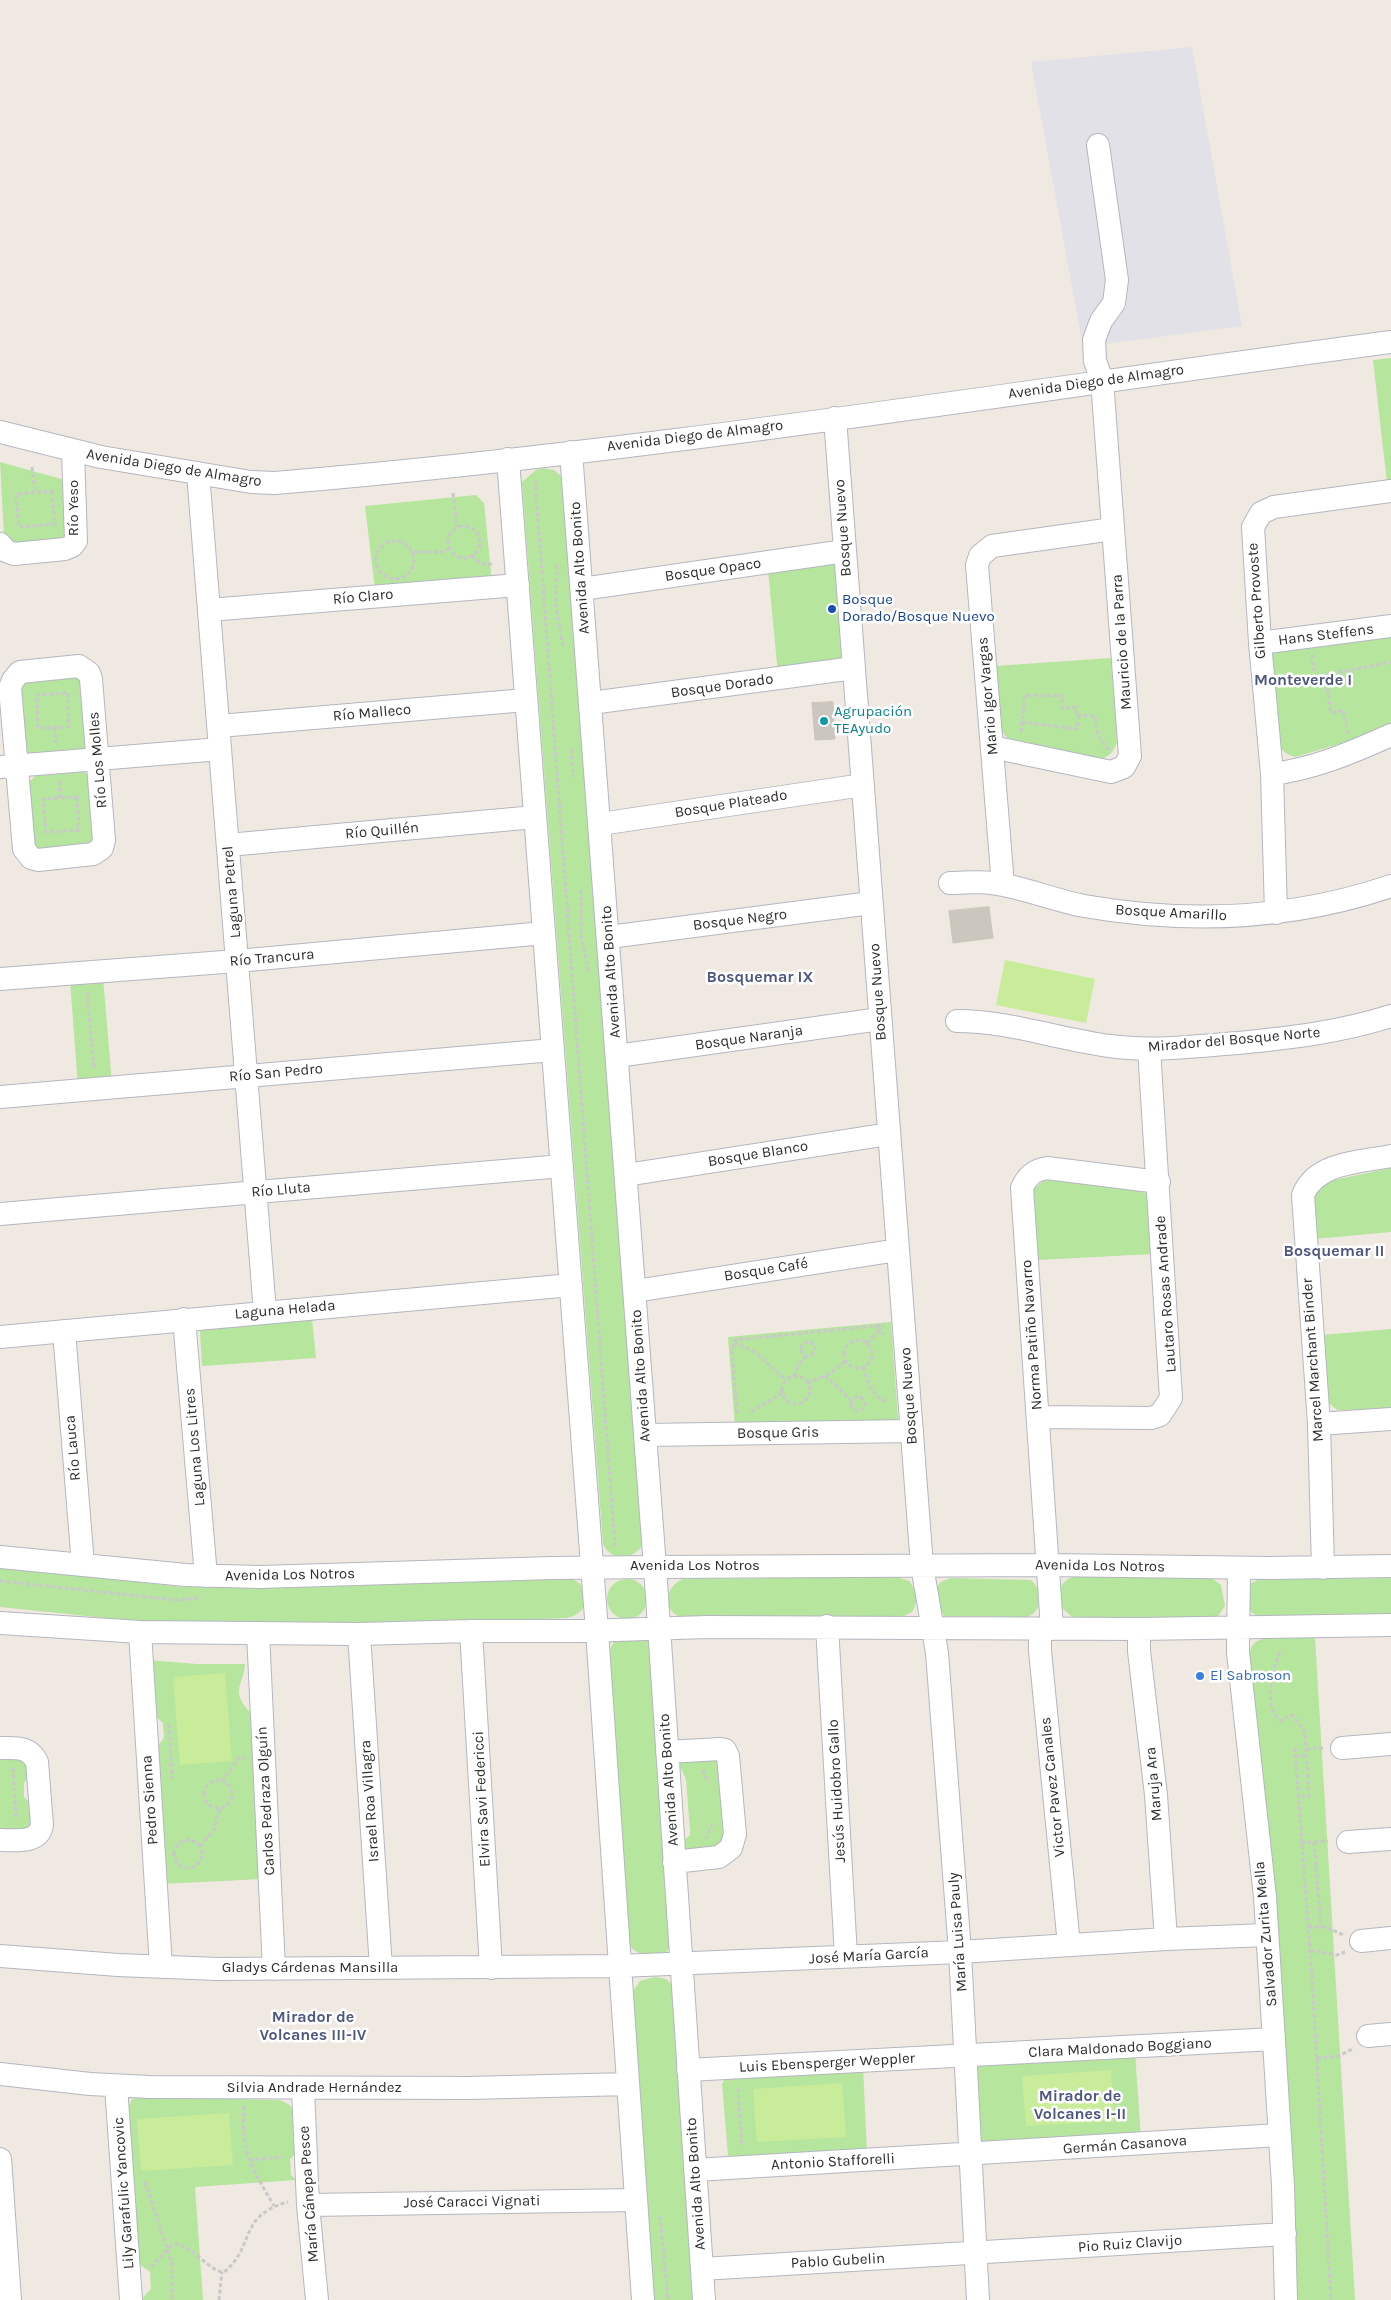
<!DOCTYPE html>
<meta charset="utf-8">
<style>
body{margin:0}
canvas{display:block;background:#efe9e1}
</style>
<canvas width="1391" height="2300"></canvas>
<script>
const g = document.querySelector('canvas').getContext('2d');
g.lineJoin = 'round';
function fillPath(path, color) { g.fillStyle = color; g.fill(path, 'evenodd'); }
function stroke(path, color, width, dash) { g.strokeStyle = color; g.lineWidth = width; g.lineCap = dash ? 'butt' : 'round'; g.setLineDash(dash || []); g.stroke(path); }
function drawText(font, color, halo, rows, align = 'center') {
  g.font = font + ' Karla,sans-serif'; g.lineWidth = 5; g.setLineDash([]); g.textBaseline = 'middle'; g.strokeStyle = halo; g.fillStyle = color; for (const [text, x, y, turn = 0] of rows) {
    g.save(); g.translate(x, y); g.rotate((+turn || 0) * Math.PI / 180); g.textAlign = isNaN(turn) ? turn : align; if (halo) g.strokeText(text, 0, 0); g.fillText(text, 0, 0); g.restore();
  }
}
const industrial = new Path2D(`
 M1192 47 1242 326 1083 347 1031 62Z`);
const green = new Path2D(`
 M1391 358V482L1387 483 1373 360Z
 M0 462 65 480 70 539 15 549 4 536Z
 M542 468 554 470 562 477 643 1544C634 1560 611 1562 603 1544L522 482 536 470Z
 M476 495 484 503 492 582 375 590 365 506Z
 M835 561 843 665 778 674 768 570Z
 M1391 633V724L1359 738 1295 757 1287 754 1279 747 1270 655 1277 649Z
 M1111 658 1117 741C1115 750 1111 755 1102 759L1007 738 1001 730 995 666Z
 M80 674 90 740 83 751 31 755 22 746 19 681Z
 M84 772 94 781 96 845 35 853 25 787 35 776Z
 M103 978 112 1083 78 1086 70 981Z
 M1391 1168V1232L1315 1239 1312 1193 1324 1182Z
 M1049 1180 1137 1189 1147 1194 1153 1254 1037 1260 1032 1200 1034 1189 1043 1181Z
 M312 1319 316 1358 202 1366 200 1332 202 1329Z
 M891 1322 898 1419 893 1426 735 1427 728 1337Z
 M1391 1329V1409L1337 1410 1327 1401 1322 1335Z
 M0 1566 182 1587 570 1578C594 1587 591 1614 566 1618L439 1623 173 1625 0 1607Z
 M1076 1576 1213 1579 1221 1585 1225 1606 1218 1616 1213 1618 1074 1619 1061 1607C1059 1591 1058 1581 1076 1576Z
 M897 1577 909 1581C917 1591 919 1601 912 1612L902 1617 684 1618C662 1614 663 1587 683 1579Z
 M951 1578 1031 1580C1044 1591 1043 1614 1025 1617L945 1616 940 1611 936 1587 941 1582Z
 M1391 1578V1614L1259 1617 1248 1610 1250 1584 1259 1579Z
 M607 1599a20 20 0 1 1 40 0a20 20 0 1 1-40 0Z
 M642 1638 648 1641 650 1646 672 1945 664 1955C651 1955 639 1957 630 1946L612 1685C611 1674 604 1645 618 1639 624 1637 636 1639 642 1638Z
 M1266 1638H1315L1355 2300H1297L1294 2195 1249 1657C1251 1644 1254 1641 1266 1638Z
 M147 1660 197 1664H245C245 1677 235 1688 241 1700 243 1705 248 1709 251 1714L262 1879 162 1884 154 1751 164 1738 163 1723 151 1712Z
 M716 1753 729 1844 685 1854 683 1841 690 1835V1831L686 1779 676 1759Z
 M0 1755 23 1756 32 1770 24 1783V1797L34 1807V1829L0 1834Z
 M655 1977 666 1979 675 1987 697 2300H654L633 1991 640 1981Z
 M1135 2052 1141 2139 986 2145 981 2141 977 2067 984 2062Z
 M863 2067 867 2153 731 2158 728 2155 722 2084 725 2078Z
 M141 2097 277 2100C302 2103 297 2130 299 2150L290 2159 291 2175 296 2180 195 2187 203 2300H141L151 2289 150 2272 139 2264 128 2108 132 2099Z`);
const pitch = new Path2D(`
 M1005 960 1095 979 1086 1023 996 1005Z
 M225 1673 232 1761 180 1765 173 1677Z
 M1111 2070 1114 2121 1026 2126 1022 2076Z
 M842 2083 846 2137 757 2142 753 2089Z
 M229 2113 233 2165 141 2171 137 2119Z`);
const building = new Path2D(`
 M833 702 835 739 815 740 812 703Z
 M989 907 993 938 953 943 949 911Z`);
const path = new Path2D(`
 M32 467 35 492
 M535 480 615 1546
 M52 491 55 524 19 527 16 494Z
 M453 493 457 527
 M448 542a16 16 0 1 1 32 0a16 16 0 1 1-32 0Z
 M376 560a19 19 0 1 1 38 0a19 19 0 1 1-38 0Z
 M414 552H441L449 549
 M471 556 482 564H494
 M557 565 556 607 563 646
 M1312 655 1315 677 1391 662
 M1325 675 1331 713 1343 710 1348 733
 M68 693 69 727 38 728 37 695Z
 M1022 722 1077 729 1079 715
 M54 727 56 743
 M1021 732 1025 695 1063 696 1062 708 1076 707V715L1095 716 1098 736 1109 750
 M571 749 573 777
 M59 781 60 798
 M77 797 79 830 46 832 43 799Z
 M581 890V937L589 972
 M87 992 94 1068
 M878 1326 884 1336
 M844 1354a14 14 0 1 1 28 0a14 14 0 1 1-28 0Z
 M801 1349a7 7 0 1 1 14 0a7 7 0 1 1-14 0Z
 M734 1342 757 1354 786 1380
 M867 1343 879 1331
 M863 1367C867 1381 872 1397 888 1402
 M794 1376 799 1364 806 1356
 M825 1376 851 1400
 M782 1390a14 14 0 1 1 28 0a14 14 0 1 1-28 0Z
 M808 1383 829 1374 846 1361
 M851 1404a7 7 0 1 1 14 0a7 7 0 1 1-14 0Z
 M751 1412 782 1393
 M737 1413 732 1351 735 1340 884 1325
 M0 1581 176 1600 201 1598
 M1280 1652C1272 1671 1263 1705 1280 1721L1292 1715 1305 1732 1309 1796 1298 1797
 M169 1724 172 1778
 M1295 1748 1312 1978 1331 2300
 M1306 1749 1323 1748
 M1295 1756 1306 1755
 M13 1768 16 1820
 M703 1770 708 1783
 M204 1794a14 14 0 1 1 28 0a14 14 0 1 1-28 0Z
 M222 1781 239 1758H245
 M706 1839 712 1824
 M174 1854a14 14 0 1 1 28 0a14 14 0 1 1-28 0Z
 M1314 1842 1321 1927
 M1301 1843 1328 1841
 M200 1846 214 1830 220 1808
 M1308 1927H1325L1344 1935
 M1310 1950 1337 1955 1345 1952
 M1317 2058 1339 2056 1354 2048
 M738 2088 742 2147
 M244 2106C240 2151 253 2170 274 2206
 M249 2160 283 2157
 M145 2182 172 2263V2300
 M660 2216 668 2300
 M151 2267 171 2246 176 2244C195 2247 208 2271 224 2272 256 2246 237 2216 288 2202
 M219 2300 222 2272`);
const minor = new Path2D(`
 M835 418 922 1566 937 1653 960 1952 978 2300
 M0 432 101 457 251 482 275 483C649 452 1020 391 1391 342
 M571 452 655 1567 704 2300
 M508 459 597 1631 643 2300
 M198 473 265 1312
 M0 544 6 551 14 554 65 549 72 546 76 541 73 451
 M582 589 845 551
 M209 610 518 585
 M1260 643 1391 626
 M79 666 89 673 91 679 104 840 102 848 93 854 38 860 31 858 24 849 10 688 13 680 20 672Z
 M591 703 854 668
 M219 726 526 700
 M992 747 1111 772 1124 767 1130 756 1102 380 1095 361 1094 340 1101 321 1114 303 1117 280 1098 145
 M0 767 220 749
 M1272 774C1314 769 1353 752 1391 735
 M600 824 863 785
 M228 845 535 817
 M950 883C964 883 978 881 992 883 1023 887 1053 900 1084 906 1188 924 1291 920 1391 886
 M1003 885 977 565 980 556 992 546 1113 529
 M1276 913 1272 774 1260 643 1253 527 1261 513 1274 507 1391 491
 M609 937 871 903
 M0 979 237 961 544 933
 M957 1021C1008 1021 1058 1039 1110 1046 1152 1052 1196 1046 1238 1043 1290 1038 1341 1032 1391 1016
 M617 1056 880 1019
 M0 1097 553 1050
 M626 1175 889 1134
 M0 1214 562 1166
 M635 1291 898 1250
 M184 1319 206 1576
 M64 1331 83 1565
 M0 1337 571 1285
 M1038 1417 1151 1418 1160 1415 1171 1398 1149 1049
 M1319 1424 1391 1419
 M645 1435 912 1431
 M0 1557 186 1575 260 1577 552 1568 655 1567 1048 1565 1270 1568 1391 1566
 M1239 1568 1238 1652 1265 1897 1283 2186 1286 2300
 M1323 1568 1319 1424 1303 1195C1316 1162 1360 1162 1391 1156
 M0 1623 140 1632 359 1634 471 1631H585L707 1627 1139 1629 1391 1625
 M827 1626 846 1956
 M1040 1629V1651L1069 1945
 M1052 1629 1022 1188C1027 1176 1034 1170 1047 1168L1159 1182
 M1139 1629V1651L1156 1795 1166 1939
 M471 1631 491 1968
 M140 1632 161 1967
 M258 1633 274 1969
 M359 1634 381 1968
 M0 1748C16 1748 29 1746 37 1762L42 1825C39 1844 15 1840 0 1840
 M1342 1748 1391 1744
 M667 1752 720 1749 725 1750 728 1756 735 1834 731 1848 719 1857 674 1862
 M1348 1842 1391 1839
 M1361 1941 1391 1938
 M0 1956 118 1965 218 1969 620 1966 960 1952 1166 1939 1267 1935
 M1368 2036 1391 2034
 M688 2070 1274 2039
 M0 2074 90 2084 149 2087 469 2088 628 2084
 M116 2086 131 2300
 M303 2089 308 2205 317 2300
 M0 2159 10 2300
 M695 2170 1279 2135
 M308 2205 636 2200
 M702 2269 1285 2234`);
const markers = [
 [832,609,5,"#1a4fb4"],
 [824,721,5,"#0f9aa8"],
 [1200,1676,5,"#3f7fe0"]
];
const streetNames = [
 ["Avenida Diego de Almagro",1096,382,-8],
 ["Avenida Diego de Almagro",695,436,-7],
 ["Avenida Diego de Almagro",174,468,9],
 ["Río Yeso",74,508,-90],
 ["Bosque Nuevo",843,528,-94],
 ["Avenida Alto Bonito",580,568,-94],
 ["Bosque Opaco",713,570,-8],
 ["Río Claro",363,597,-5],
 ["Gilberto Provoste",1257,601,-94],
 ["Hans Steffens",1326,635,-7],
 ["Mauricio de la Parra",1122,642,-94],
 ["Bosque Dorado",722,686,-8],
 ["Mario Igor Vargas",988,696,-95],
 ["Río Malleco",372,713,-5],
 ["Río Los Molles",98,760,-95],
 ["Bosque Plateado",731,804,-9],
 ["Río Quillén",382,831,-5],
 ["Laguna Petrel",232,892,-95],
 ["Bosque Amarillo",1171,913,3],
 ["Bosque Negro",740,920,-7],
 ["Río Trancura",272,958,-5],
 ["Avenida Alto Bonito",611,972,-94],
 ["Bosque Nuevo",878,992,-94],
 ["Bosque Naranja",749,1038,-8],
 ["Mirador del Bosque Norte",1234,1040,-5],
 ["Río San Pedro",276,1073,-5],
 ["Bosque Blanco",758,1154,-9],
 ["Río Lluta",281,1190,-5],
 ["Bosque Café",766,1270,-9],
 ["Lautaro Rosas Andrade",1166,1294,-94],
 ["Laguna Helada",285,1310,-5],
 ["Norma Patiño Navarro",1032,1335,-94],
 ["Marcel Marchant Binder",1313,1360,-94],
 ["Avenida Alto Bonito",641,1376,-94],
 ["Bosque Nuevo",909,1396,-94],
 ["Bosque Gris",778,1433,-1],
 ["Laguna Los Litres",195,1447,-95],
 ["Río Lauca",73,1448,-95],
 ["Avenida Los Notros",695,1566],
 ["Avenida Los Notros",1100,1566,1],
 ["Avenida Los Notros",290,1575,-1],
 ["Avenida Alto Bonito",669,1780,-94],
 ["Maruja Ara",1154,1784,-95],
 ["Victor Pavez Canales",1053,1787,-96],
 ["Jesús Huidobro Gallo",837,1791,-93],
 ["Elvira Savi Federicci",482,1799,-93],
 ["Pedro Sienna",150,1800,-94],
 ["Carlos Pedraza Olguín",266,1801,-93],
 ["Israel Roa Villagra",370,1801,-94],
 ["María Luisa Pauly",958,1932,-94],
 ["Salvador Zurita Mella",1266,1934,-95],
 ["José María García",869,1956,-3],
 ["Gladys Cárdenas Mansilla",310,1968],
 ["Clara Maldonado Boggiano",1120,2048,-3],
 ["Luis Ebensperger Weppler",827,2063,-3],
 ["Silvia Andrade Hernández",314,2088],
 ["Germán Casanova",1125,2145,-4],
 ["Antonio Stafforelli",833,2162,-3],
 ["Avenida Alto Bonito",696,2184,-94],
 ["Lily Garafulic Yancovic",124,2193,-94],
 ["María Cánepa Pesce",309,2194,-94],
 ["José Caracci Vignati",472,2202,-1],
 ["Pio Ruiz Clavijo",1130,2244,-4],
 ["Pablo Gubelin",838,2261,-3]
];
const transitNames = [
 ["Bosque",842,600],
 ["Dorado/Bosque Nuevo",842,617]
];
const cultureNames = [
 ["Agrupación",834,712],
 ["TEAyudo",834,729]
];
const shopNames = [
 ["El Sabroson",1210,1676]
];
const neighbourhoodNames = [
 ["Monteverde I",1303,680],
 ["Bosquemar IX",760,977],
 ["Bosquemar II",1334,1251],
 ["Mirador de",313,2017],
 ["Volcanes III-IV",313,2035],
 ["Mirador de",1080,2096],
 ["Volcanes I-II",1080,2114]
];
fillPath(industrial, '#e3e1e8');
fillPath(green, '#b6e59e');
fillPath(pitch, '#c9ec9a');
fillPath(building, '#cbc7bf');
stroke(building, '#cbc5ba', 1);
stroke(minor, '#b4b7c1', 24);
stroke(path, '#c9c9c9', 3, [4, 2.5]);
stroke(minor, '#fff', 22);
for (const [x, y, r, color] of markers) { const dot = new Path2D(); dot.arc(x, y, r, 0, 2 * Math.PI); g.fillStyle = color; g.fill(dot); stroke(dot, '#fff', 2); }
drawText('15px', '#2e2e2e', '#fff', streetNames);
drawText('15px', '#164399', '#fff', transitNames, 'left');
drawText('15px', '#0d838f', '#fff', cultureNames, 'left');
drawText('15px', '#366cbe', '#fff', shopNames, 'left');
drawText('bold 16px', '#4d5680', '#fff', neighbourhoodNames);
</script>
